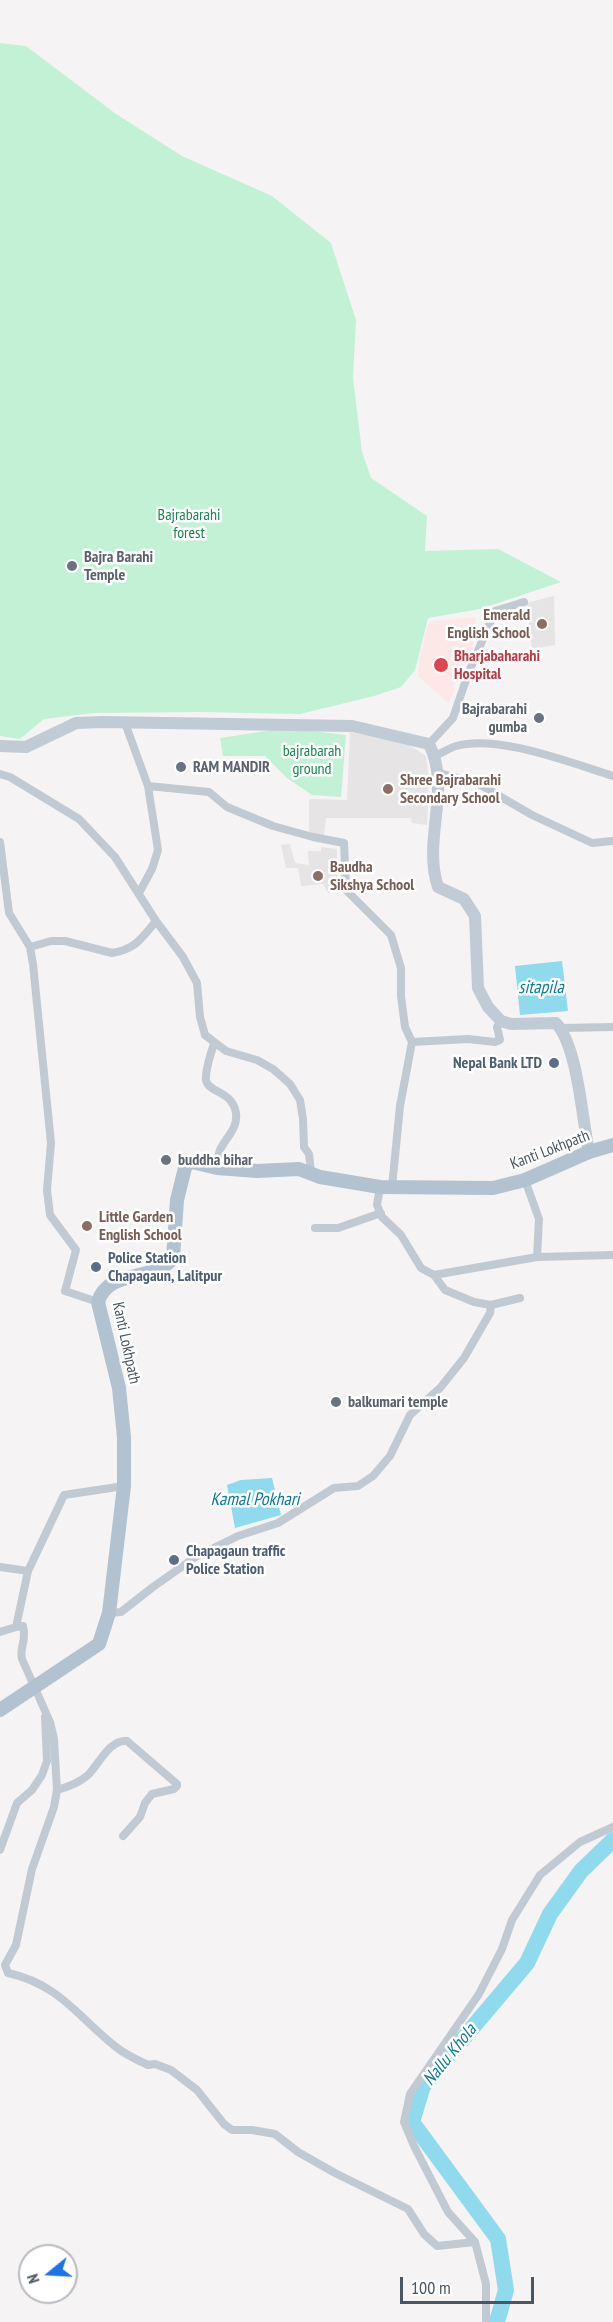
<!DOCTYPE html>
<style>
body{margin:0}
#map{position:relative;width:613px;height:2322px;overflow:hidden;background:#f5f3f3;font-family:"PT Sans Narrow",sans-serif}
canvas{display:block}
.north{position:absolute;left:18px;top:2244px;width:60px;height:60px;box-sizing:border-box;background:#fff;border:2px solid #b7bbc0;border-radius:50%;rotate:252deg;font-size:16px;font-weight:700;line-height:24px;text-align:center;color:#4a5661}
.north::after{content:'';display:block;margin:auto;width:21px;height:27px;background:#1a73e8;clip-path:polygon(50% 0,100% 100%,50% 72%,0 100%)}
.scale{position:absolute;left:400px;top:2277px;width:134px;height:27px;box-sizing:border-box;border:3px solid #4a5661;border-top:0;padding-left:8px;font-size:18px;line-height:21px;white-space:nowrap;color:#4a5661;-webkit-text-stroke:4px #fff;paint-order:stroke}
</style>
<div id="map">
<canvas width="613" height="2322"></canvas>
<div class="north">N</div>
<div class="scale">100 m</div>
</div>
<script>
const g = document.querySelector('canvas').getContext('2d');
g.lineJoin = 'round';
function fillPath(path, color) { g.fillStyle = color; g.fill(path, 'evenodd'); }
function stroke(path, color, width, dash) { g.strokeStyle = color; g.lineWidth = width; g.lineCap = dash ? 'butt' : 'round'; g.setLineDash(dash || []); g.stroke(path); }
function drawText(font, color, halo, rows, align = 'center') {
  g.font = font + ' "PT Sans Narrow",sans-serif'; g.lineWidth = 5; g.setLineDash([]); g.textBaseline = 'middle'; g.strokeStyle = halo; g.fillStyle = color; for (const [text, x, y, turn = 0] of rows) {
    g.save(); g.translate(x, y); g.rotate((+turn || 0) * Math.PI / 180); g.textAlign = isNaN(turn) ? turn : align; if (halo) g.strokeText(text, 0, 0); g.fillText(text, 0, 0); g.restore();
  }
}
const education = new Path2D(`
 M554 596 555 645 532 649 526 603Z
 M350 732 409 745 426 756 429 779 427 825 412 823 411 818H326L324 836 309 834V799L347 800Z
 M290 844 295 863 309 865 308 851H321V847L337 849V890L328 893 323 884 301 886 298 868H286L281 845Z`);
const medical = new Path2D(`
 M476 617 472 651 453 686 455 690 448 703 418 676 420 655 429 622Z`);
const green = new Path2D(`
 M0 43 26 46 116 114 182 156 272 196 331 243 356 320 353 378 362 452 371 478 427 516 425 551 498 549 561 582 480 609 428 618 415 670 401 687 374 696 300 714 199 712 94 713 44 719 20 739 0 736Z
 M286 728 346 735 341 797 312 795 287 778 265 756H223L220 738Z`);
const water = new Path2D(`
 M562 961 568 1011 520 1015 515 966Z
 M272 1478 281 1515 235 1528 227 1485 241 1480Z`);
const river = new Path2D(`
 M497 2322 506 2290 498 2239 412 2122 423 2086 527 1963 550 1914 581 1871 613 1840`);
const street = new Path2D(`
 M125 723 148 786 158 850 152 869 139 893
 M429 744 453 718 468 674 495 611 524 602
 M435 756C442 753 449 748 456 746 498 734 571 763 613 776
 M439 773 477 783 532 815 592 843 613 841
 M0 774 10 777 79 819 115 857 156 921 183 957 197 983 200 1017 205 1035 226 1051 257 1060 273 1069 290 1084 300 1100 303 1119 304 1147 309 1154 311 1172
 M148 786 209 792 227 807 273 826 313 837 344 843 346 890 391 935 401 968V996L405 1027 412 1042 400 1106 392 1187
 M0 842 9 913 30 947 33 964 51 1143 47 1190 50 1215 76 1250 65 1291 98 1302
 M30 947 51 941H65L112 953C136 949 142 938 156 921
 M561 1028 613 1027
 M412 1042 468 1039 495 1042 500 1040 497 1027 501 1021
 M214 1043C211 1054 205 1069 206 1080 208 1093 232 1090 236 1113 238 1129 226 1137 220 1150 218 1155 218 1163 217 1168
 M525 1180 539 1219 537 1257 613 1255
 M380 1187 377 1205 382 1217 401 1235 421 1268 434 1275 445 1290 474 1302 491 1305 520 1298
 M315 1228H338L381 1213
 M434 1275 537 1257
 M0 1567 28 1571 64 1495 124 1486
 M109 1613 121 1612 153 1587 197 1556 238 1536 278 1523 334 1488 358 1486 373 1476 390 1456 410 1415 440 1388 464 1358 490 1313 491 1305
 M16 1627 23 1626C27 1643 19 1646 22 1659L50 1722 54 1739 57 1790 54 1807 32 1869 16 1945 5 1965 8 1973C59 1984 78 2017 116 2047 126 2055 137 2060 148 2065L155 2064 171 2070 197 2090 224 2124 232 2130H252L275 2134 298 2152 335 2173 408 2209 424 2234 437 2246 475 2242
 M0 1632 16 1627 28 1571
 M57 1790C68 1787 79 1783 88 1775 99 1764 110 1739 127 1741L177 1784V1786L174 1789 152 1794 145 1803 140 1817 123 1836
 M0 1850 17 1803 32 1790 42 1775 47 1761 45 1717
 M486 2322V2284L475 2242 448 2212 414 2146 404 2122 410 2094 479 1994 502 1949 512 1920 540 1875 580 1842 613 1827`);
const secondary = new Path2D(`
 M0 746 26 747 76 723 103 722 352 726 429 744C452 789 422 840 438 887L464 899 475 916 478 988 488 1007 501 1021 511 1024 556 1023C578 1047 582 1119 589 1152`);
const primary = new Path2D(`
 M0 1710 99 1644 109 1613 124 1486V1437L119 1388 98 1302C108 1268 154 1283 173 1258L177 1200 186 1164 192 1162 217 1168 257 1171 299 1169 320 1177 380 1187 493 1188 525 1180 589 1152 613 1145`);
const markers = [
 [72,566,6,"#6b7280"],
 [542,624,6,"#8d6e63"],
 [441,665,8,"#e0444e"],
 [539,718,6,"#6b7280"],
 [181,767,6,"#6b7280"],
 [388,789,6,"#8d6e63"],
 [318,876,6,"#8d6e63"],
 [554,1063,6,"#5c6f8a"],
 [166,1160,6,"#6b7280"],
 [87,1226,6,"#8d6e63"],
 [96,1267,6,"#5c6f8a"],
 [336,1402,6,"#6b7280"],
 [174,1560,6,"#5c6f8a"]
];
const parkNames = [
 ["Bajrabarahi",189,515],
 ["forest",189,533],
 ["bajrabarah",312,751],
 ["ground",312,769]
];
const worshipNames = [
 ["Bajra Barahi",84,557],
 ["Temple",84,575],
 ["Bajrabarahi",527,709,"right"],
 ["gumba",527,727,"right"],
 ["RAM MANDIR",193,767],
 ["buddha bihar",178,1160],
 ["balkumari temple",348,1402]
];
const educationNames = [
 ["Emerald",530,615,"right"],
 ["English School",530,633,"right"],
 ["Shree Bajrabarahi",400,780],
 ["Secondary School",400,798],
 ["Baudha",330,867],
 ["Sikshya School",330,885],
 ["Little Garden",99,1217],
 ["English School",99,1235]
];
const healthNames = [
 ["Bharjabaharahi",454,656],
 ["Hospital",454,674]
];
const serviceNames = [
 ["Nepal Bank LTD",542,1063,"right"],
 ["Police Station",108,1258],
 ["Chapagaun, Lalitpur",108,1276],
 ["Chapagaun traffic",186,1551],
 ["Police Station",186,1569]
];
const streetNames = [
 ["Kanti Lokhpath",550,1150,-21],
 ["Kanti Lokhpath",126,1343,78]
];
const waterNames = [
 ["sitapila",541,988],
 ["Kamal Pokhari",255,1500],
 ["Nallu Khola",450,2055,-51]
];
fillPath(education, '#e6e4e5');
fillPath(medical, '#fce8e6');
fillPath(green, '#c3f1d5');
fillPath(water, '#90daee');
stroke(river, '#90daee', 16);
stroke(street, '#c1cad2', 8);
stroke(secondary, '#c1cbd6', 12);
stroke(primary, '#b3c2d1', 14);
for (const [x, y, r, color] of markers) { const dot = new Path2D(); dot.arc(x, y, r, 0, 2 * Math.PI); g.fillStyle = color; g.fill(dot); stroke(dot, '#fff', 2); }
drawText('16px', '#17864f', '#fff', parkNames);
drawText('bold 16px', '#5b616d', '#fff', worshipNames, 'left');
drawText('bold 16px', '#785e54', '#fff', educationNames, 'left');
drawText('bold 16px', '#be3a42', '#fff', healthNames, 'left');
drawText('bold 16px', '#4e5e75', '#fff', serviceNames, 'left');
drawText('16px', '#4a5661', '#fff', streetNames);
drawText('italic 18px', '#0c7c9b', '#fff', waterNames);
</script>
